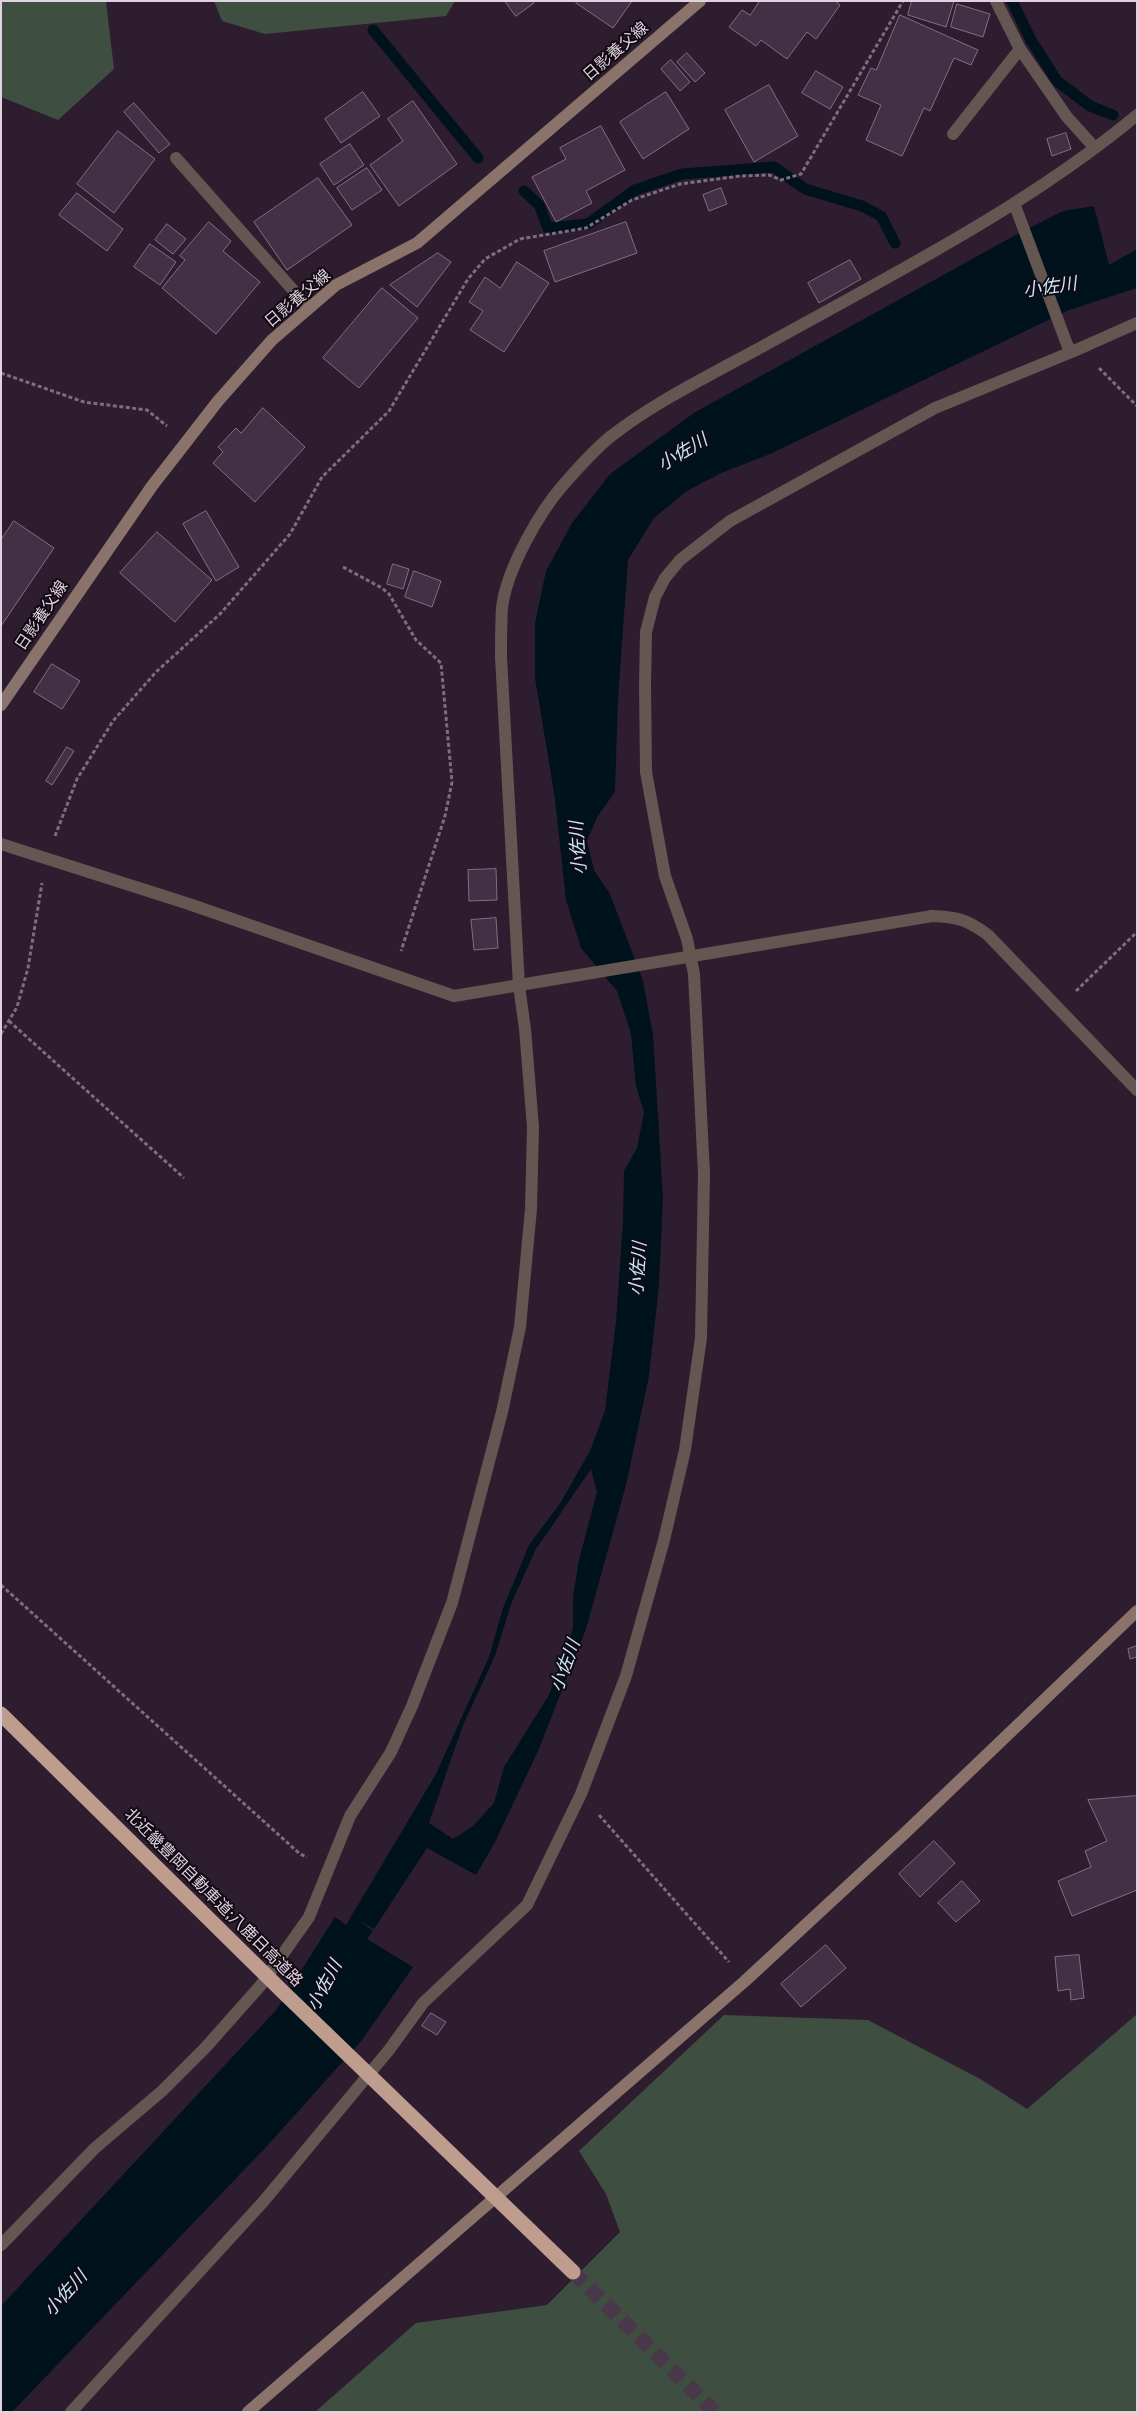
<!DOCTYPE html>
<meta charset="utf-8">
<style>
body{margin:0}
#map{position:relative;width:1138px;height:2413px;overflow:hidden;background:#2e1d2e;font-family:"Space Grotesk",sans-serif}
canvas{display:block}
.frame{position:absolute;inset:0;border:2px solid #dfd3df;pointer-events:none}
</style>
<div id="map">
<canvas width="1138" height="2413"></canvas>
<div class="frame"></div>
</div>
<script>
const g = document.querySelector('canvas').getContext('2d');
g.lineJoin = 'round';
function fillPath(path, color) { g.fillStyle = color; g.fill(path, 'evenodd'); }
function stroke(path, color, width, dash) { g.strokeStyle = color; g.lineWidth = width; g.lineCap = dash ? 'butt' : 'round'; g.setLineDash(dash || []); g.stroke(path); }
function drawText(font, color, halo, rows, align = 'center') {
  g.font = font + ' "Space Grotesk","Noto Sans JP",sans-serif'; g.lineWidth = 4; g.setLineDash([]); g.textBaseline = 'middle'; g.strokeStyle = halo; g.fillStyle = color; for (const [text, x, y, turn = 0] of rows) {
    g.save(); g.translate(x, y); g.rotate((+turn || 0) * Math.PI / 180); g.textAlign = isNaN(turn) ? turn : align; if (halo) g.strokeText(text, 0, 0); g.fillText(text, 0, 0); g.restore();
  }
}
const green = new Path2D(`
 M1 1H106L114 69 58 120 1 97Z
 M214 1H455L446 16 265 34 222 21Z
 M1137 2014V2412H315L416 2323 547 2305 620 2232 606 2194 579 2151 724 2015 868 2020 982 2080 1027 2109Z`);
const water = new Path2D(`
 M1094 206 1109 265 1137 249V288L1069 310 770 454 721 473 687 491 654 518 628 560 618 698 615 792 597 817 587 841 594 870 610 894 643 981 653 1035 663 1198 659 1285 649 1376 626 1485 586 1629 538 1751 495 1842 476 1875 427 1848 374 1929 360 1921 373 1931 367 1939 413 1967 362 2040 268 2145 12 2412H1V2306L277 2009 335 1917 346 1925 436 1774 489 1657 503 1608 529 1545 561 1502 590 1451 605 1411 616 1321 623 1223 624 1171 637 1148 644 1112 636 1086 631 1034 617 991 581 948 566 900 555 799 535 678V623L546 571 572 523 610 474 694 413 1010 238 1063 211ZM591 1469 597 1492 579 1560 573 1597V1629L549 1695 504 1767 494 1803 473 1826 453 1839 429 1823 463 1725 495 1656 511 1604 536 1549Z`);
const stream = new Path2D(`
 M1012 1 1031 40 1057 81 1090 106 1113 115
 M373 30 478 158
 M524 191 539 205 548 228 588 224 635 190 682 174 774 167 805 189 862 206 881 216 895 243`);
const building = new Path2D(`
 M505 1H533L534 3 516 16Z
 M578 1H632L613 28 576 3Z
 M760 1H835L840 5 816 39 807 32 787 59 761 40 756 46 729 27 742 10 750 15Z
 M912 1H954L946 27 908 15Z
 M957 4 990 14 983 37 951 27Z
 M900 15 978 50 971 65 954 58 930 111 924 108 902 156 866 140 881 105 858 95 871 68 876 70Z
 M687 53 705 73 695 82 677 62Z
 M671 60 690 82 680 91 661 69Z
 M816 71 843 87 830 109 802 93Z
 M769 85 798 136 754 162 725 110Z
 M363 92 380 116 341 143 325 119Z
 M666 92 689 129 643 159 620 122Z
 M413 101 457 164 399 206 370 165 403 141 388 119Z
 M134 103 170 144 159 153 124 112Z
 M601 126 625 170 586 191 592 203 556 222 532 177 566 159 560 148Z
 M118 131 155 159 114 213 77 184Z
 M1066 133 1071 149 1052 156 1047 139Z
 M350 144 364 165 334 185 320 164Z
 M367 168 382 190 352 210 337 188Z
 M318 178 352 225 287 270 254 222Z
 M721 188 727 204 709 211 703 195Z
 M77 193 123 229 107 251 59 215Z
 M209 222 231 241 223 251 260 282 216 334 162 288 185 260 180 256Z
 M626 222 637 253 555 282 544 251Z
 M167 224 186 239 173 254 155 240Z
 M150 244 176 262 160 285 134 267Z
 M438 253 451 262 417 307 390 285Z
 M850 260 861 279 819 303 808 283Z
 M517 262 549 283 504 352 470 330 483 311 469 302 485 277 500 288Z
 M382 288 418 318 359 388 323 358Z
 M263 408 305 447 255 502 213 463 223 452 218 447 236 428 241 433Z
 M206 511 239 567 216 581 183 524Z
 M14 521 54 548 1 626V540Z
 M157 532 212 580 175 622 120 573Z
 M393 564 409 569 403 589 387 584Z
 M414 571 441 581 432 607 405 597Z
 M52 664 80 681 62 709 34 692Z
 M67 747 74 751 52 785 46 781Z
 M496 869 497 900 469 901 468 870Z
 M496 918 498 948 474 950 471 920Z
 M1137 1646V1657L1130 1659 1128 1649Z
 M1137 1796V1890L1072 1916 1058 1881 1091 1867 1085 1851 1107 1841 1088 1800Z
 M934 1841 955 1863 920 1897 899 1874Z
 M962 1881 980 1901 956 1922 938 1903Z
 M826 1945 846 1968 801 2007 781 1984Z
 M1079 1955 1084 1998 1071 2000 1070 1989 1058 1991 1055 1957Z
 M431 2013 446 2022 437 2035 422 2026Z`);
const highwayTunnel = new Path2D(`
 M573 2272 715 2412`);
const path = new Path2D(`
 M1099 368 1137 406
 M1 373 84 402 147 410 167 426
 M343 567 382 588 389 594 416 640 441 663 452 782 445 816 401 951
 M55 836 77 779 113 721 156 672 220 614 290 534 322 477 389 411 468 279 485 259 520 239 586 228 632 200 680 184 740 176 769 175 781 180 801 174 903 1
 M1076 991 1137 932
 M9 1021 184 1178
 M1 1034 17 1007 28 968 42 883
 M1 1585 300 1854 307 1857
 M599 1815 729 1962`);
const lane = new Path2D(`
 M953 134 1020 49
 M176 158 309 308`);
const street = new Path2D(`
 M996 1 1020 49 1067 117 1095 148
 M1014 203 1068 347 1074 351
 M1 844 189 904 454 996 932 916C958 917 968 920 988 935L1137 1090
 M1 2245 95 2148 162 2091 206 2047 261 1985 309 1917 350 1816 391 1752 412 1706 452 1603 502 1412 520 1327 531 1209 533 1127 525 1029 519 986 501 657C501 641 501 624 502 608 506 571 539 512 564 484 578 468 594 450 610 437 660 398 721 370 776 339 897 272 1030 204 1137 115
 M71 2412 263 2202 389 2050 423 2003 527 1905 581 1794 626 1676 664 1540 685 1450 701 1338 704 1174 694 974 687 939 665 876 646 772 645 685 646 632 655 597 665 578 680 560 730 521 935 408 1074 351 1137 323`);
const secondary = new Path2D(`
 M1 705 152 486 218 401 272 340 336 285 417 243 700 1
 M248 2412 745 1981 905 1833 1137 1611`);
const highway = new Path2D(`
 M1 1714 281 1990 573 2272`);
const streetNames = [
 ["日影養父線",616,52,-41],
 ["日影養父線",298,299,-40],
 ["日影養父線",42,616,-56],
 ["北近畿豊岡自動車道;八鹿日高道路",213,1898,45]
];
const waterNames = [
 ["小佐川",1050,288,-8],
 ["小佐川",683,453,-31],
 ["小佐川",579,848,-94],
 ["小佐川",639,1269,-86],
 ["小佐川",566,1666,-70],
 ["小佐川",325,1986,-62],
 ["小佐川",66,2294,-48]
];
fillPath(green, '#3e4e41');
fillPath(water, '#00121b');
stroke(stream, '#00121b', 11);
fillPath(building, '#443044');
stroke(building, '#836e83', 1);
stroke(highwayTunnel, '#493849', 15, [15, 8]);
stroke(path, '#7d6e7d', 3, [4, 2.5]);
stroke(lane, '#645751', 12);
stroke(street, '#645751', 12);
stroke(secondary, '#89736a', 12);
stroke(highway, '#be9d8f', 15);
drawText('16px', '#dfd3df', '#120a12', streetNames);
drawText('italic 18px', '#c5e9fb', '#120a12', waterNames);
</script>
